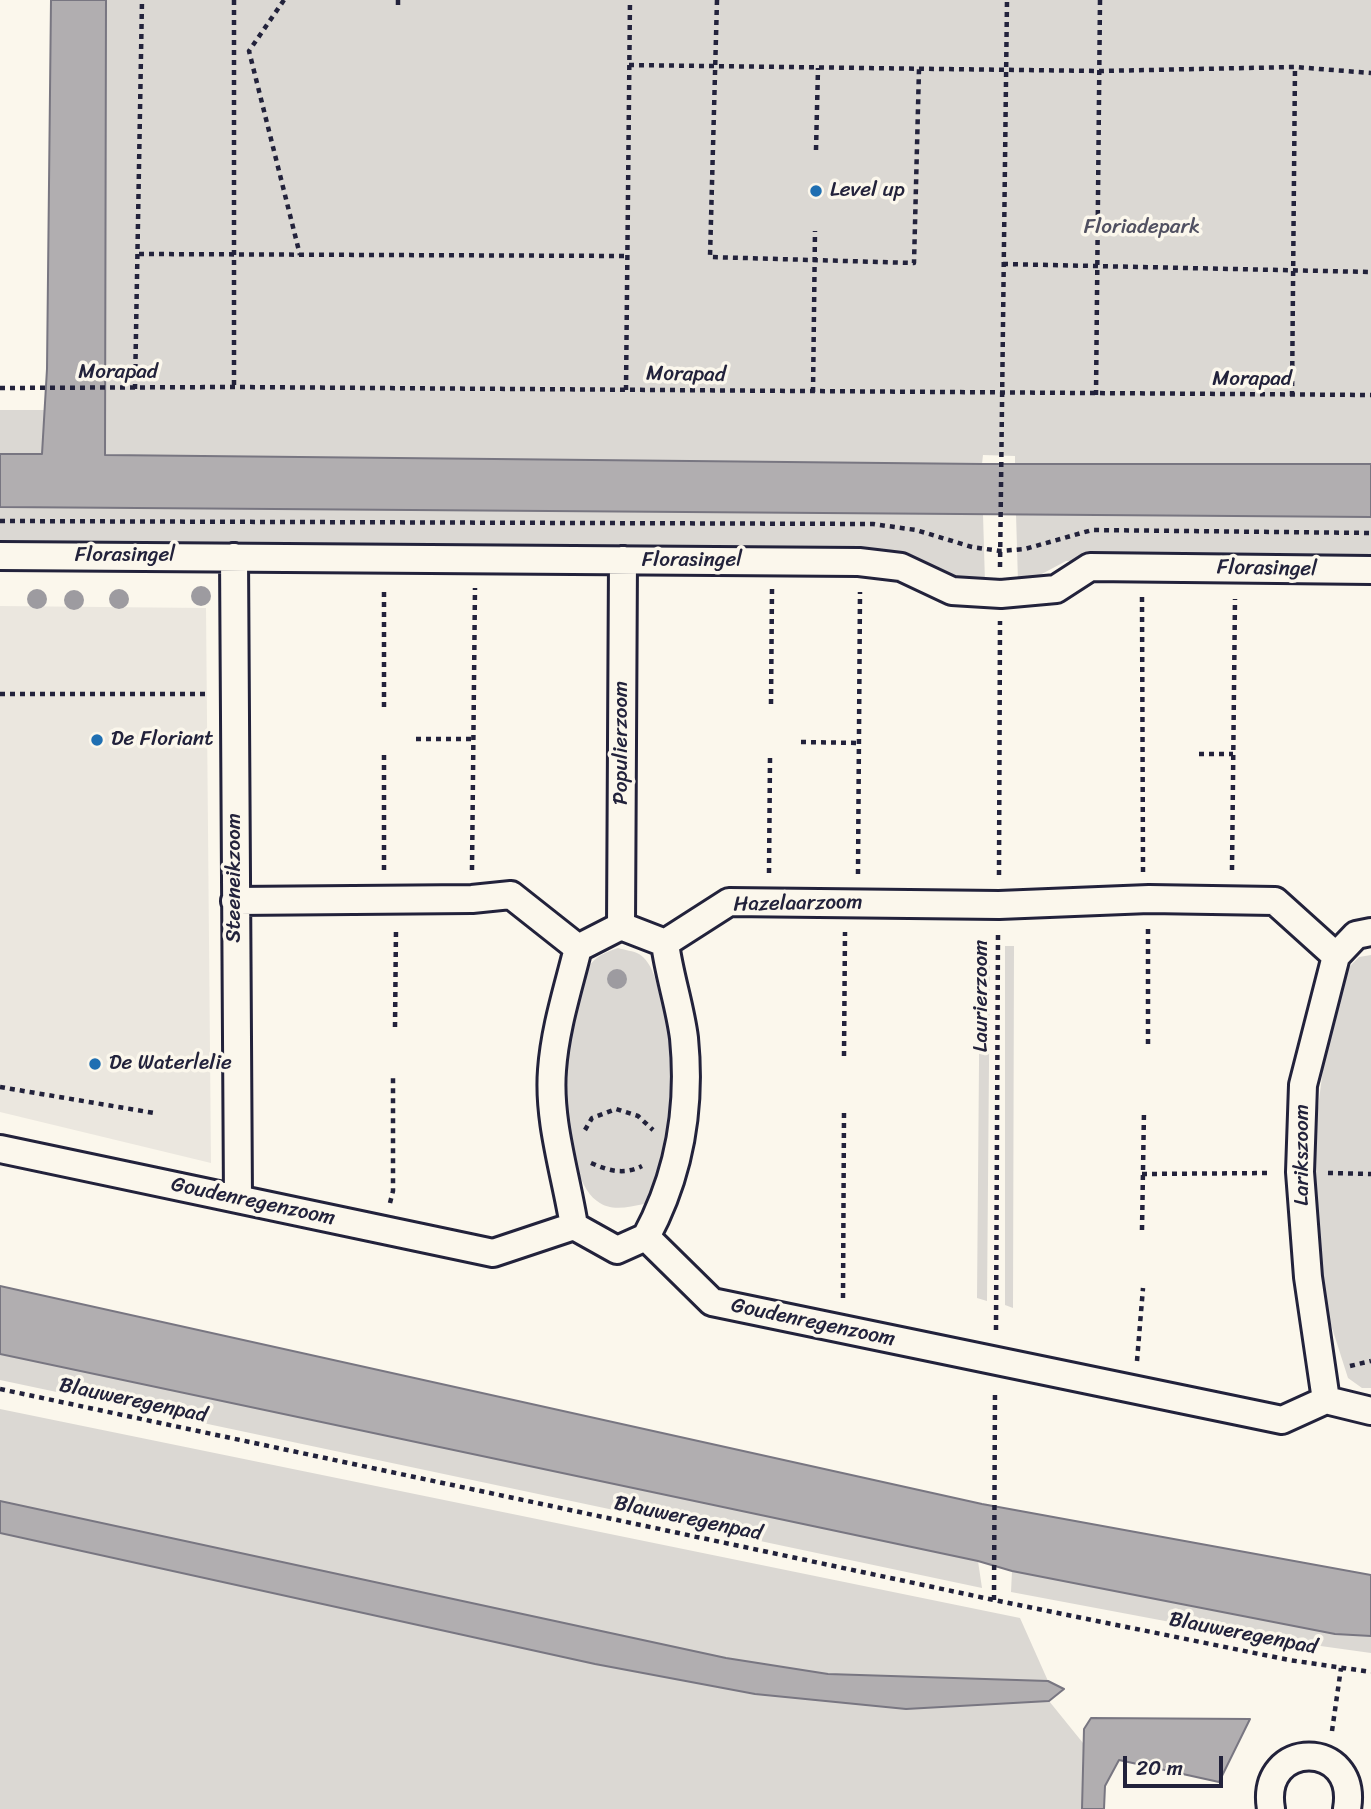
<!DOCTYPE html>
<style>
body{margin:0}
#map{position:relative;width:1371px;height:1809px;overflow:hidden;background:#fbf7ec;font-family:Sriracha,sans-serif}
canvas{display:block}
.scale{position:absolute;left:1123px;top:1756px;width:100px;height:32px;box-sizing:border-box;border:4px solid #22223b;border-top:0;padding-left:9px;font-size:21px;line-height:24px;white-space:nowrap;color:#22223b;-webkit-text-stroke:5px #fbf7ec;paint-order:stroke}
</style>
<div id="map">
<canvas width="1371" height="1809"></canvas>
<div class="scale">20 m</div>
</div>
<script>
const g = document.querySelector('canvas').getContext('2d');
g.lineJoin = 'round';
function fillPath(path, color) { g.fillStyle = color; g.fill(path, 'evenodd'); }
function stroke(path, color, width, dash) { g.strokeStyle = color; g.lineWidth = width; g.lineCap = dash ? 'butt' : 'round'; g.setLineDash(dash || []); g.stroke(path); }
function drawText(font, color, halo, rows, align = 'center') {
  g.font = font + ' Sriracha,sans-serif'; g.lineWidth = 7; g.setLineDash([]); g.textBaseline = 'middle'; g.strokeStyle = halo; g.fillStyle = color; for (const [text, x, y, turn = 0] of rows) {
    g.save(); g.translate(x, y); g.rotate((+turn || 0) * Math.PI / 180); g.textAlign = isNaN(turn) ? turn : align; if (halo) g.strokeText(text, 0, 0); g.fillText(text, 0, 0); g.restore();
  }
}
const built = new Path2D(`
 M0 606 206 608 211 1163 0 1112Z`);
const green = new Path2D(`
 M104 0H1371V464L1015 465V456L983 455 982 464 104 455Z
 M0 410H45L42 454H0Z
 M0 507 983 514 985 583 937 572 906 552 0 541Z
 M1016 514 1371 517V560L1066 561 1027 582H1018Z
 M990 945 987 1301 977 1298 980 946Z
 M1005 946H1014L1013 1308 1005 1305Z
 M618 948C624 950 634 951 639 954 653 963 656 982 660 996 678 1063 681 1142 644 1204 628 1207 611 1212 597 1201 555 1170 563 1011 588 968 595 956 606 952 618 948Z
 M1371 955V1388H1362L1348 1378 1326 1309 1316 1245 1311 1163 1326 1045 1342 984 1348 968 1359 957Z
 M0 1354 978 1561 982 1588 0 1380Z
 M0 1409 1020 1618 1048 1681 828 1674 726 1658 0 1501Z
 M0 1533 595 1664 755 1694 906 1709 1049 1701 1083 1743 1082 1809H0Z
 M1012 1571 1335 1634 1371 1636V1653L1234 1634 1011 1592Z`);
const water = new Path2D(`
 M51 0H106L105 455 982 464H1371V517L0 507V454H42L47 369Z
 M0 1286 982 1504 1371 1575V1636L1335 1634 1012 1571 978 1561 0 1354Z
 M0 1501 726 1658 828 1674 1048 1681 1064 1689 1049 1701 906 1709 755 1694 595 1664 0 1533Z
 M1091 1718 1250 1719 1219 1782 1119 1760 1105 1786 1104 1809H1082L1084 1729Z`);
const path = new Path2D(`
 M234 0V387
 M284 0 249 51 300 255
 M398 0V8
 M717 0 710 257 914 263 919 69
 M629 65 1099 71 1295 67 1371 73
 M816 150 818 68
 M139 254 627 256
 M1003 264 1371 272
 M0 388 234 387 1371 395
 M135 389 142 0
 M626 390 630 0
 M813 392 815 231
 M1096 395 1100 0
 M1292 396 1295 67
 M0 521 873 524 916 530 972 547 1000 551 1025 549 1092 530 1371 533
 M1000 567 1007 0
 M1142 597 1143 872
 M0 694H206
 M771 704 772 589
 M384 707V589
 M416 739H473
 M801 742 861 743
 M1199 754H1233
 M384 870V755
 M472 870 475 588
 M1232 870 1235 599
 M769 873 770 758
 M858 874 860 592
 M999 875 1000 621
 M395 1027 396 929
 M1148 1044V929
 M844 1056 845 932
 M0 1087 154 1113
 M585 1130 592 1118 616 1109 638 1116 653 1130
 M591 1163C609 1171 624 1175 642 1166
 M1328 1173 1371 1174
 M1142 1174 1271 1173
 M390 1203 393 1191V1078
 M1142 1230 1144 1111
 M843 1298 844 1113
 M996 1330 998 933
 M1137 1361 1143 1288
 M1350 1366 1371 1361
 M0 1389 994 1600 1289 1660 1371 1672
 M994 1600 995 1391
 M1332 1731 1341 1668`);
const minor = new Path2D(`
 M0 556 859 562 901 567 952 591 1001 594 1056 589 1090 567 1371 570
 M234 557 238 1199
 M235 901 472 899 511 895 578 948
 M621 926 623 560
 M665 943 729 902 999 905 1149 899 1275 901 1336 956
 M578 948 621 926 665 943
 M0 1149 493 1253 574 1226 617 1250 646 1237
 M574 1226C566 1175 548 1122 552 1070 555 1028 568 989 578 948
 M646 1237 712 1302 1282 1420 1326 1400 1371 1411
 M646 1237C680 1174 691 1109 684 1038 680 1006 669 975 665 943
 M1326 1400 1308 1277 1300 1172 1303 1085 1336 956 1356 935 1371 932
 M1271 1809C1259 1739 1359 1739 1347 1809`);
const trees = [
 [201,596],
 [37,599],
 [119,599],
 [74,600],
 [617,979]
];
const markers = [
 [816,191,7,"#1f6fb2"],
 [97,740,7,"#1f6fb2"],
 [95,1064,7,"#1f6fb2"]
];
const poiNames = [
 ["Level up",830,191],
 ["De Floriant",111,740],
 ["De Waterlelie",109,1064]
];
const parkNames = [
 ["Floriadepark",1142,228]
];
const streetNames = [
 ["Morapad",118,373],
 ["Morapad",686,375,1],
 ["Morapad",1252,380],
 ["Florasingel",125,556],
 ["Florasingel",692,561],
 ["Florasingel",1267,569,1],
 ["Populierzoom",622,743,-90],
 ["Steeneikzoom",235,878,-90],
 ["Hazelaarzoom",798,904,-1],
 ["Laurierzoom",982,996,-90],
 ["Larikszoom",1303,1155,-90],
 ["Goudenregenzoom",253,1202,12],
 ["Goudenregenzoom",813,1323,12],
 ["Blauweregenpad",133,1401,12],
 ["Blauweregenpad",688,1519,12],
 ["Blauweregenpad",1243,1634,11]
];
fillPath(built, '#ebe7df');
fillPath(green, '#dbd8d3');
fillPath(water, '#b1aeb0');
stroke(water, '#787681', 2);
stroke(minor, '#22223b', 32);
stroke(path, '#22223b', 4.5, [5, 5]);
stroke(minor, '#fbf7ec', 26);
g.fillStyle = '#9d9ba0';
for (const [x, y] of trees) { g.beginPath(); g.arc(x, y, 10, 0, 2 * Math.PI); g.fill(); }
for (const [x, y, r, color] of markers) { const dot = new Path2D(); dot.arc(x, y, r, 0, 2 * Math.PI); g.fillStyle = color; g.fill(dot); stroke(dot, '#fbf7ec', 2.5); }
drawText('21px', '#22223b', '#fbf7ec', poiNames, 'left');
drawText('21px', '#505061', '#fbf7ec', parkNames);
drawText('21px', '#22223b', '#fbf7ec', streetNames);
</script>
